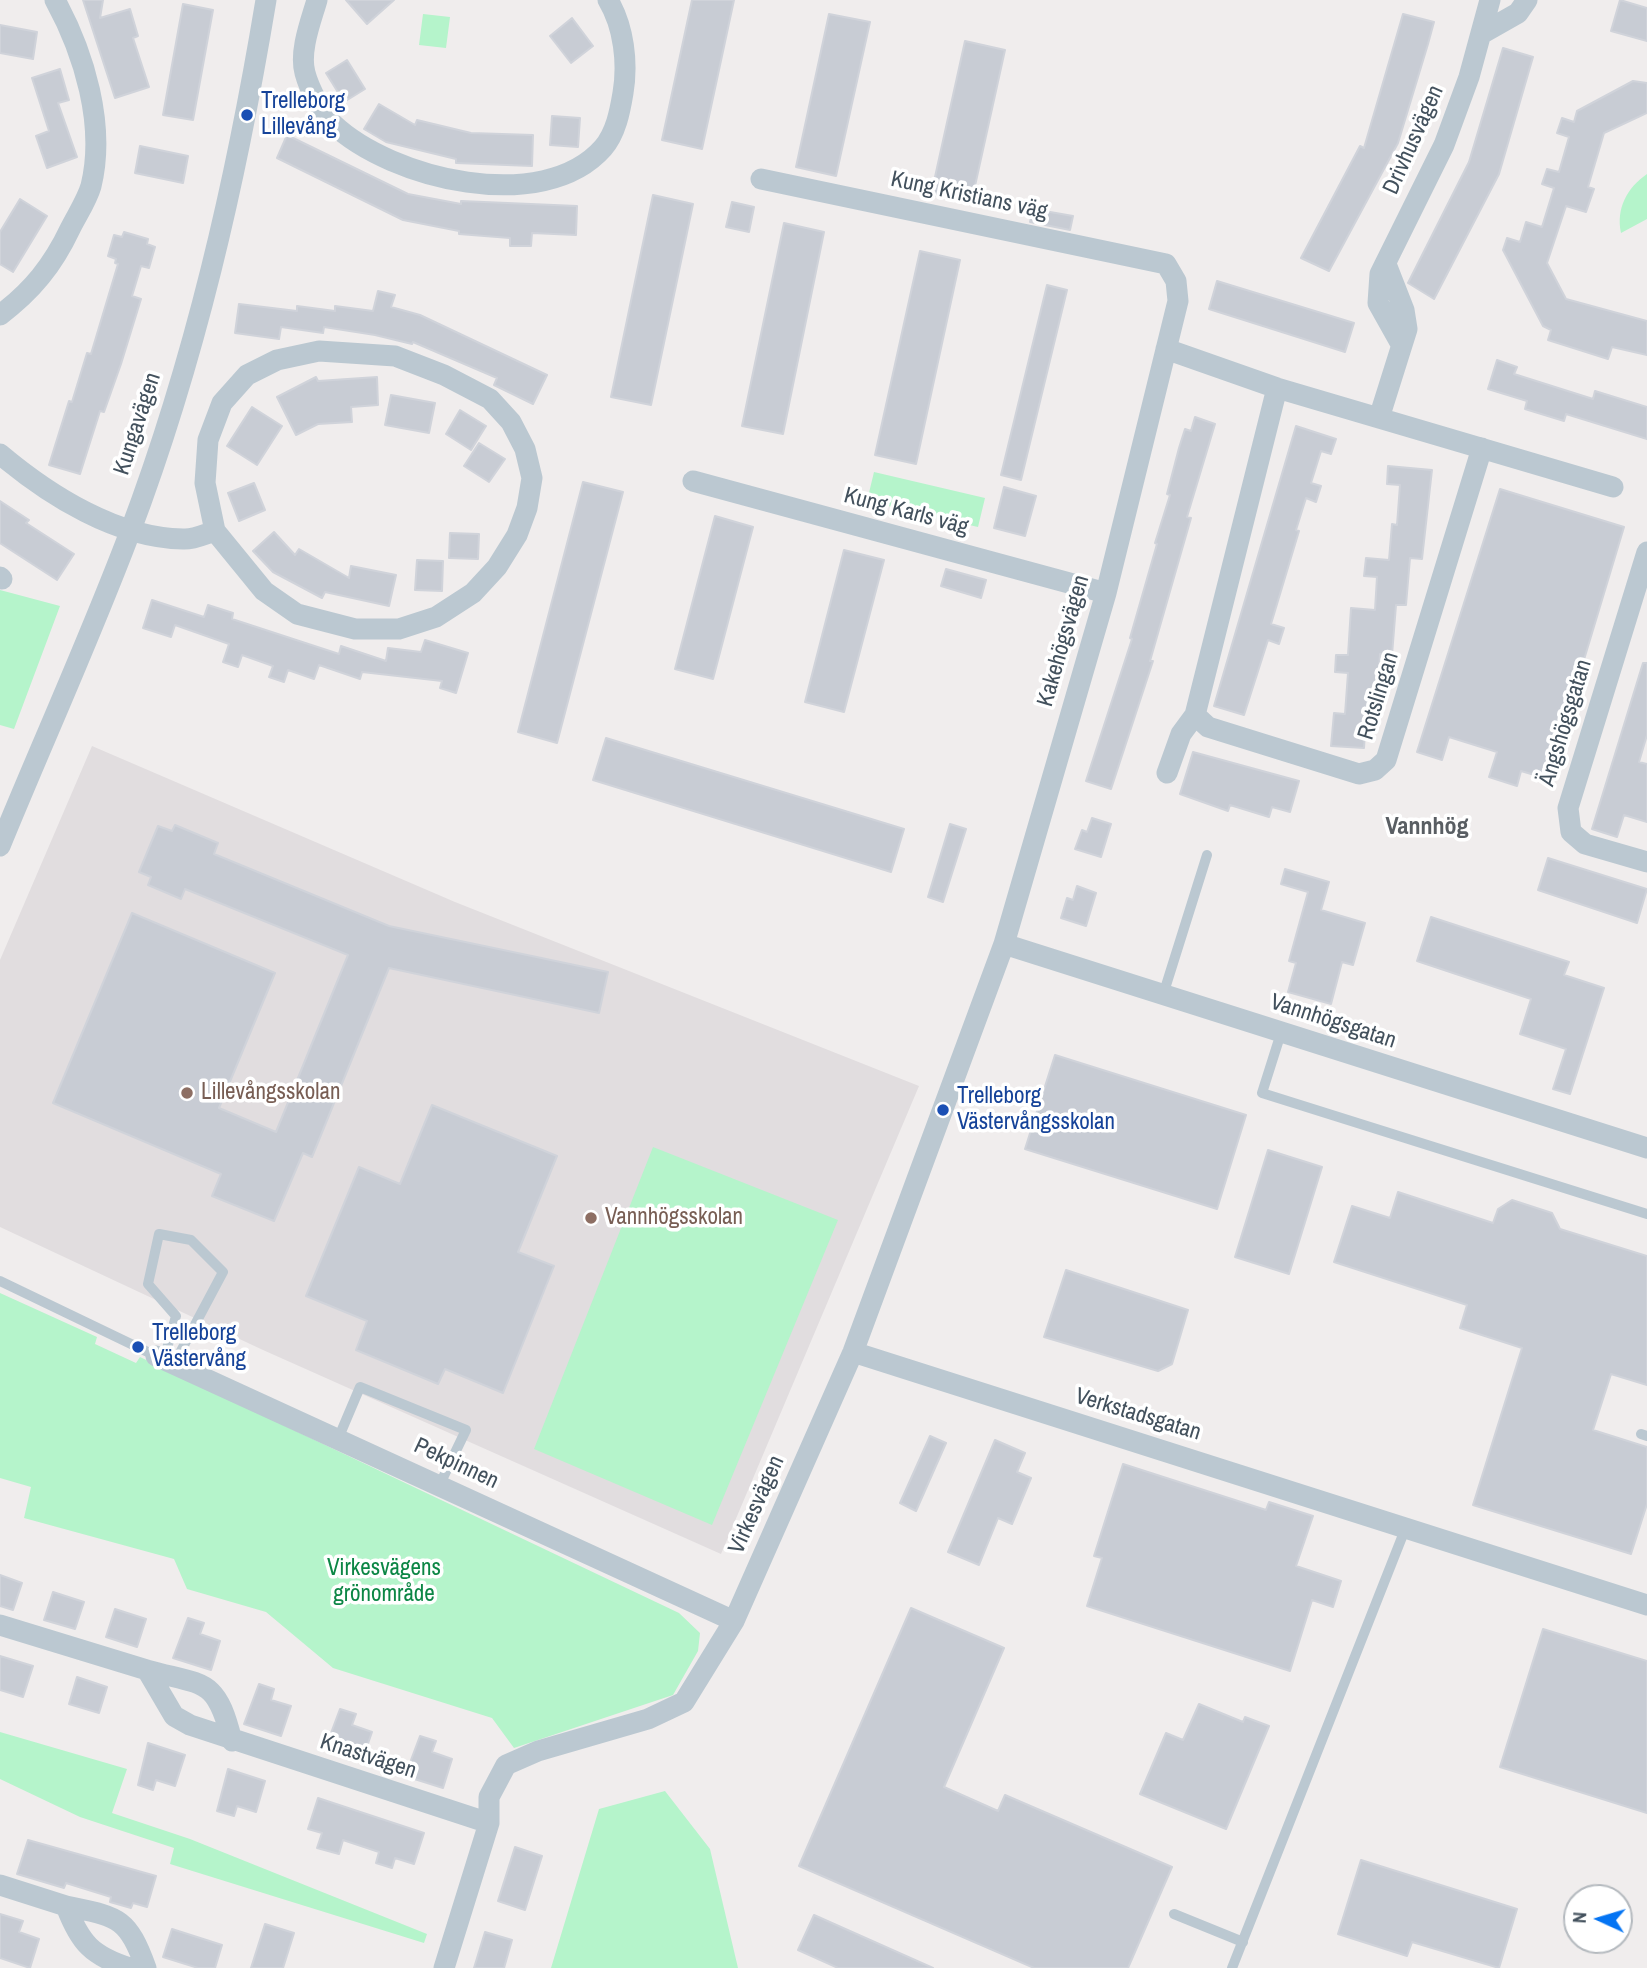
<!DOCTYPE html>
<meta charset="utf-8">
<style>
body{margin:0}
#map{position:relative;width:1647px;height:1968px;overflow:hidden;background:#f0eded;font-family:"Archivo Narrow",sans-serif}
canvas{display:block}
.north{position:absolute;left:1563px;top:1884px;width:70px;height:70px;box-sizing:border-box;background:#fff;border:2px solid #b4b9be;border-radius:50%;rotate:274deg;font-size:19px;font-weight:700;line-height:28px;text-align:center;color:#43515d}
.north::after{content:'';display:block;margin:auto;width:24px;height:32px;background:#0474f3;clip-path:polygon(50% 0,100% 100%,50% 72%,0 100%)}
</style>
<div id="map">
<canvas width="1647" height="1968"></canvas>
<div class="north">N</div>
</div>
<script>
const g = document.querySelector('canvas').getContext('2d');
g.lineJoin = 'round';
function fillPath(path, color) { g.fillStyle = color; g.fill(path, 'evenodd'); }
function stroke(path, color, width, dash) { g.strokeStyle = color; g.lineWidth = width; g.lineCap = dash ? 'butt' : 'round'; g.setLineDash(dash || []); g.stroke(path); }
function drawText(font, color, halo, rows, align = 'center') {
  g.font = font + ' "Archivo Narrow",sans-serif'; g.lineWidth = 7; g.setLineDash([]); g.textBaseline = 'middle'; g.strokeStyle = halo; g.fillStyle = color; for (const [text, x, y, turn = 0] of rows) {
    g.save(); g.translate(x, y); g.rotate((+turn || 0) * Math.PI / 180); g.textAlign = isNaN(turn) ? turn : align; if (halo) g.strokeText(text, 0, 0); g.fillText(text, 0, 0); g.restore();
  }
}
const education = new Path2D(`
 M92 746 455 902 919 1086 721 1554 263 1350 0 1227V960Z`);
const green = new Path2D(`
 M423 14 450 17 446 48 419 45Z
 M1647 174V219L1621 233C1616 208 1627 188 1647 174Z
 M874 472 985 498 978 527 867 501Z
 M0 590 60 606 14 729 0 725Z
 M653 1147 838 1220 712 1525 534 1449Z
 M0 1293 97 1337 95 1344 136 1363 140 1357 679 1613 700 1633 698 1651 673 1695 514 1748 492 1718 333 1668 266 1612 187 1589 174 1559 24 1518 31 1487 0 1478Z
 M0 1732 127 1769 112 1813 190 1839 427 1934 424 1943 170 1864 174 1848 80 1817 0 1779Z
 M665 1791 710 1849 738 1968H551L599 1809Z`);
const building = new Path2D(`
 M83 0H103L100 18 130 9 138 36 133 38 149 87 115 98Z
 M346 0H394L367 24Z
 M692 0H734L702 149 662 140Z
 M1620 0 1647 8V41L1611 31Z
 M183 4 213 10 193 120 163 115Z
 M829 14 870 22 836 176 796 167Z
 M1403 14 1434 22 1428 44 1398 143 1329 271 1301 258 1360 146 1364 148Z
 M572 18 593 46 571 63 550 36Z
 M0 25 37 32 33 59 0 53Z
 M965 41 1005 50 971 204 931 195Z
 M1503 48 1533 57 1499 174 1434 299 1408 283 1469 162Z
 M347 60 365 89 344 102 326 73Z
 M60 69 69 100 58 103 77 157 47 168 36 136 49 131 32 78Z
 M1633 81 1647 83V113L1604 133 1588 187 1594 189 1586 212 1566 206 1547 263 1566 299 1647 321V355L1612 347 1608 359 1548 340 1551 330 1543 326 1503 250 1507 238 1520 242 1526 222 1542 227 1554 188 1542 184 1547 169 1559 172 1569 137 1557 133 1562 118 1574 122 1577 111Z
 M379 104 415 125 417 120 471 133 533 135 532 166 456 163V159L386 142 364 129Z
 M552 116 580 118 578 147 550 145Z
 M287 135 408 194 461 204V201L577 206 576 235 532 233 531 246H510V238L459 234V231L403 220 277 158Z
 M140 146 188 156 183 183 135 173Z
 M653 195 693 204 651 405 611 397Z
 M20 199 47 216 13 272 0 264V232Z
 M732 202 754 207 749 232 726 227Z
 M1033 209 1073 216 1070 230 1030 222Z
 M784 223 824 232 783 434 742 426Z
 M124 232 148 239 147 244 155 247 149 268 141 266 132 296 141 299 121 364 104 412 100 411 80 474 49 465 69 401 72 402 87 353 91 354 118 264 115 263 116 259 108 256 114 235 122 237Z
 M920 251 960 260 916 464 875 455Z
 M1217 281 1354 323 1345 352 1209 309Z
 M1047 285 1067 290 1021 480 1001 475Z
 M378 291 395 295 391 307 420 315 547 375 533 404 494 385 497 378 413 342 412 344 375 335 324 327 323 333 281 327 279 339 235 333 239 304 297 311V306L335 311V306L373 311Z
 M1497 360 1517 367 1514 374 1593 399 1595 391 1647 407V439L1566 414 1564 421 1525 409 1527 401 1488 389Z
 M316 377 318 381 377 377 378 405 351 407 352 422 318 424 296 435 277 397Z
 M391 395 435 403 429 433 385 425Z
 M252 407 282 426 257 465 227 446Z
 M460 410 486 426 471 450 446 434Z
 M1195 417 1215 424 1187 517 1191 518 1150 661H1153L1111 789 1086 781 1132 639 1130 638 1157 544 1155 543 1170 495 1167 494 1179 448 1185 429 1191 431Z
 M1296 426 1336 439 1331 454 1321 451 1311 483 1321 486 1316 502 1306 498 1296 530 1299 531 1271 624 1284 628 1279 644 1268 640 1244 715 1214 706Z
 M479 443 505 459 489 482 464 466Z
 M1388 466 1432 470 1422 559 1410 558 1406 605H1396L1392 655 1380 654 1377 702 1367 701 1364 748 1331 746 1334 713 1345 714 1348 673 1335 672 1336 655H1348L1351 608 1375 610 1377 577 1364 576 1366 558 1389 560 1392 524 1397 525 1400 485 1387 484Z
 M583 482 623 492 557 743 518 732Z
 M254 483 265 510 239 521 228 493Z
 M1004 487 1036 496 1025 536 994 528Z
 M1500 489 1624 527 1548 779 1521 771 1517 786 1489 777 1497 752 1449 737 1442 760 1417 752Z
 M0 501 29 520 26 523 74 554 57 580 0 543Z
 M715 516 753 527 713 679 675 669Z
 M274 532 295 555 299 549 349 578 351 566 396 575 389 606 325 592 322 598 273 572 253 551Z
 M450 533 479 534 478 559 449 558Z
 M844 550 884 560 844 712 805 702Z
 M417 560 443 561 442 591 415 590Z
 M946 569 986 580 981 598 941 586Z
 M152 600 204 617 208 605 233 613 232 619 339 654 341 646 386 661 388 648 421 652 425 640 468 653 456 693 440 688 442 681 362 672 360 679 319 665 314 679 288 670 284 682 269 677 273 666 242 655 238 667 223 662 229 644 175 625 171 637 143 628Z
 M1643 663H1647V735L1639 762 1647 764V822L1624 815 1617 837 1592 829Z
 M606 738 904 829 891 872 593 780Z
 M1193 752 1299 781 1290 812 1272 807 1269 817 1230 805 1228 811 1180 794Z
 M1092 818 1111 824 1101 857 1075 849 1082 830 1087 832Z
 M950 824 966 829 943 902 928 897Z
 M175 825 218 843 214 854 389 926 608 972 599 1013 389 968 312 1157 303 1153 274 1221 212 1196 221 1174 53 1103 132 913 275 973 219 1108 276 1132 348 955 185 889 181 899 148 885 151 877 139 872 158 826 172 831Z
 M1548 858 1647 889 1637 923 1538 890Z
 M1285 869 1329 882 1321 910 1365 923 1353 965 1342 962 1331 1004 1288 992 1296 963 1289 961 1308 892 1281 884Z
 M1077 886 1096 893 1086 926 1061 918 1067 898 1073 900Z
 M1431 917 1569 962 1564 975 1604 988 1570 1094 1553 1089 1566 1049 1520 1034 1531 999 1417 961Z
 M1055 1055 1246 1115 1217 1209 1025 1149Z
 M432 1105 557 1156 518 1252 554 1266 503 1393 445 1369 438 1384 356 1350 367 1321 306 1296 359 1167 400 1184Z
 M1268 1150 1322 1167 1289 1274 1235 1257Z
 M1398 1192 1493 1223 1498 1209 1512 1200 1552 1213 1560 1229 1647 1256V1385L1611 1374 1593 1430 1647 1447V1504L1631 1554 1473 1505 1522 1348 1460 1328 1467 1305 1334 1262 1352 1206 1390 1218Z
 M1066 1270 1188 1310 1172 1364 1158 1371 1044 1337Z
 M930 1436 946 1443 916 1511 900 1503Z
 M995 1440 1025 1453 1017 1472 1031 1478 1012 1524 998 1518 979 1565 948 1552Z
 M1123 1464 1266 1510 1269 1502 1313 1516 1296 1566 1341 1581 1333 1607 1312 1600 1290 1671 1087 1606 1102 1558 1094 1556Z
 M0 1575 22 1583 13 1610 0 1606Z
 M53 1592 84 1602 75 1629 44 1620Z
 M911 1608 1004 1648 944 1787 998 1811 1005 1795 1172 1867 1128 1968H1034L799 1866Z
 M115 1609 146 1619 137 1647 106 1637Z
 M188 1618 204 1623 200 1634 220 1641 211 1670 173 1658Z
 M1543 1629 1647 1661V1813L1500 1767Z
 M0 1656 33 1666 23 1697 0 1690Z
 M77 1677 107 1687 99 1713 69 1704Z
 M259 1684 274 1689 271 1700 291 1706 281 1736 244 1724Z
 M1199 1704 1243 1722 1245 1717 1269 1726 1226 1829 1140 1794 1166 1733 1183 1740Z
 M340 1709 356 1714 352 1725 372 1732 362 1761 325 1749Z
 M420 1736 436 1741 432 1752 452 1759 443 1788 405 1776Z
 M148 1743 185 1755 175 1786 156 1780 153 1790 138 1785Z
 M228 1769 265 1781 256 1812 237 1806 234 1816 217 1811Z
 M318 1798 424 1833 414 1864 395 1858 392 1868 376 1863 379 1852 343 1840 339 1854 317 1848 322 1833 308 1829Z
 M28 1840 156 1876 147 1907 133 1903 131 1908 110 1902 111 1897 66 1883 64 1888 17 1874Z
 M515 1847 542 1856 525 1910 498 1901Z
 M1361 1860 1517 1909 1499 1968 1412 1942 1407 1956 1338 1934Z
 M0 1914 23 1921 19 1932 39 1939 30 1968 0 1958Z
 M814 1915 933 1968H838L798 1950Z
 M265 1924 294 1933 283 1968H251Z
 M172 1929 222 1945 215 1968H198L163 1957Z
 M485 1932 512 1940 504 1968H474Z`);
const lane = new Path2D(`
 M1163 995 1207 855
 M1281 1033 1262 1093 1647 1214
 M0 1281 156 1356
 M164 1359 176 1316 148 1284 159 1234 191 1240 223 1272 174 1364
 M1641 1434 1647 1436
 M338 1439 360 1387 466 1430 439 1486
 M1174 1914 1243 1942
 M1232 1968 1406 1527`);
const street = new Path2D(`
 M317 0C311 21 299 51 305 73 309 88 322 114 333 124 391 179 543 216 603 148 616 133 620 111 623 93 628 63 624 27 608 0
 M1481 34 1518 13 1527 0
 M0 315C32 291 53 265 70 229 77 215 87 200 91 186 106 125 84 53 55 0
 M1401 344 1378 303 1380 274 1444 145 1469 77 1490 0
 M1166 349 1277 388 1613 487
 M319 351 395 356 444 375 490 399 511 422 525 449 532 478 527 508 517 535 497 567 473 593 436 617 399 629H355L297 614 264 591 215 531 205 483 208 440 222 403 247 375 277 360Z
 M1379 418 1407 329 1404 310 1386 264
 M0 454C50 496 117 538 183 539 193 540 205 534 215 531
 M693 481 1106 593
 M1647 552 1568 808 1571 832 1585 844 1647 862
 M0 577 2 579
 M1195 715 1208 727 1359 774 1375 770 1386 760 1482 448
 M1167 773 1181 734 1195 715 1277 388
 M0 846C43 741 90 638 130 532 195 360 236 181 266 0
 M1004 944 1647 1148
 M853 1352 1647 1605
 M156 1356 734 1621
 M0 1625 147 1670 174 1716 190 1725 489 1823
 M147 1670C205 1686 216 1677 232 1741
 M0 1885 66 1906C80 1943 92 1956 130 1968
 M66 1906C118 1917 127 1916 146 1968
 M444 1968 489 1823V1797L506 1765 538 1751 648 1719 684 1702 734 1621 853 1352 1004 944 1106 593 1178 301 1176 281 1166 264 761 179`);
const markers = [
 [247,115,7,"#1a4fb4"],
 [187,1093,7,"#8d6e63"],
 [943,1110,7,"#1a4fb4"],
 [591,1218,7,"#8d6e63"],
 [138,1347,7,"#1a4fb4"]
];
const transitNames = [
 ["Trelleborg",261,102],
 ["Lillevång",261,128],
 ["Trelleborg",957,1097],
 ["Västervångsskolan",957,1123],
 ["Trelleborg",152,1334],
 ["Västervång",152,1360]
];
const streetNames = [
 ["Drivhusvägen",1414,140,-66],
 ["Kung Kristians väg",969,196,12],
 ["Kungavägen",138,424,-72],
 ["Kung Karls väg",906,512,15],
 ["Kakehögsvägen",1064,641,-74],
 ["Rotslingan",1379,696,-73],
 ["Ängshögsgatan",1566,723,-73],
 ["Vannhögsgatan",1333,1022,18],
 ["Verkstadsgatan",1138,1415,17],
 ["Pekpinnen",456,1464,25],
 ["Virkesvägen",757,1505,-66],
 ["Knastvägen",368,1757,18]
];
const educationNames = [
 ["Lillevångsskolan",201,1093],
 ["Vannhögsskolan",605,1218]
];
const parkNames = [
 ["Virkesvägens",384,1569],
 ["grönområde",384,1595]
];
const neighbourhoodNames = [
 ["Vannhög",1427,828]
];
fillPath(education, '#e1dddf');
fillPath(green, '#b5f4cb');
fillPath(building, '#c8ccd4');
stroke(building, '#d0d3da', 2);
stroke(lane, '#bbc8d1', 10);
stroke(street, '#bbc8d1', 21);
for (const [x, y, r, color] of markers) { const dot = new Path2D(); dot.arc(x, y, r, 0, 2 * Math.PI); g.fillStyle = color; g.fill(dot); stroke(dot, '#fff', 2.5); }
drawText('23px', '#164399', '#fff', transitNames, 'left');
drawText('23px', '#43515d', '#fff', streetNames);
drawText('23px', '#785e54', '#fff', educationNames, 'left');
drawText('23px', '#0c8645', '#fff', parkNames);
drawText('bold 24px', '#595e63', '#fff', neighbourhoodNames);
</script>
